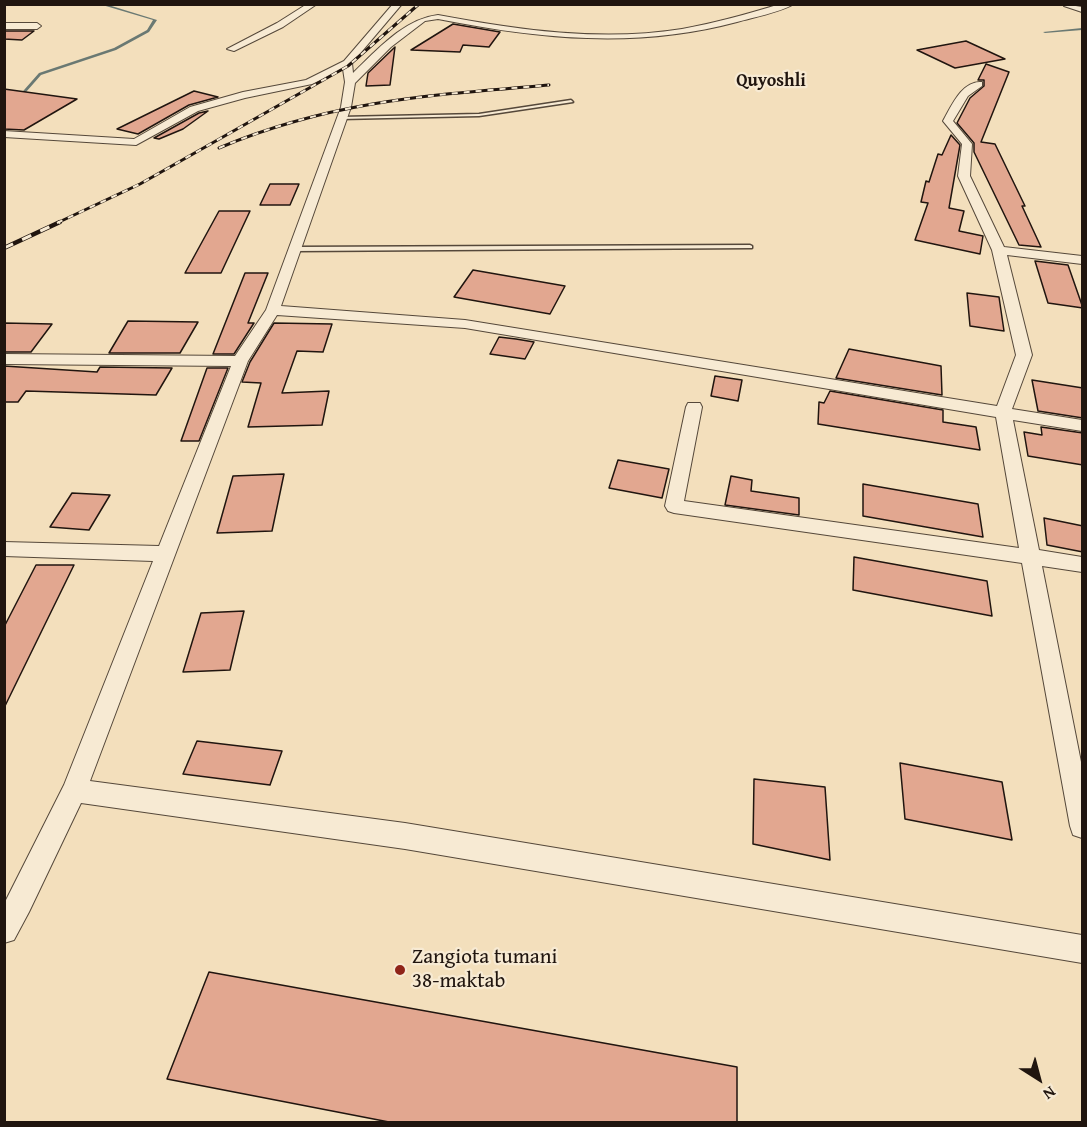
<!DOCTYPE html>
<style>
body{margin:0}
#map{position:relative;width:1087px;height:1127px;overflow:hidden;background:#f3dfbc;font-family:"Gentium Book Plus",serif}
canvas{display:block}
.frame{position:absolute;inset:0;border:6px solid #20150f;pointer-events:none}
.north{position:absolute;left:1009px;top:1049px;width:60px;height:60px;-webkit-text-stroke:4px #f7ead3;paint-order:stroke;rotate:144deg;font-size:16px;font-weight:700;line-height:24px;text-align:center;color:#20150f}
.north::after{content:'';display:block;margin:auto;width:21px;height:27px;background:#20150f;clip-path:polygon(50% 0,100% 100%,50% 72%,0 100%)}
</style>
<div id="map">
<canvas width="1087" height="1127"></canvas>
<div class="frame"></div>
<div class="north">N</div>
</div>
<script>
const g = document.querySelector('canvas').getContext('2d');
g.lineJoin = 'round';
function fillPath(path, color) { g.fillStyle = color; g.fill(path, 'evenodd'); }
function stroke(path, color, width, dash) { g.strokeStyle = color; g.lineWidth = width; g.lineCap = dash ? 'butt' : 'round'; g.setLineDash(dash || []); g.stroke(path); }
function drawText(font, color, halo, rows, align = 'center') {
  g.font = font + ' "Gentium Book Plus",serif'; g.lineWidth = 4.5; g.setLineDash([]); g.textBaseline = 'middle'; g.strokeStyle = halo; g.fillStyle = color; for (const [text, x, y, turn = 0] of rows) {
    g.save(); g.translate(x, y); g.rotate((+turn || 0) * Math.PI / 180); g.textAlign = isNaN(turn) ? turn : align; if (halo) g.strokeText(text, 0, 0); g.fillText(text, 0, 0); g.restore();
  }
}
const stream = new Path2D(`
 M99 4H105L157 20 149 32 116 50 41 75 19 100H17V98L39 73 114 48 147 30 153 20Z
 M1082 28V30L1045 33 1043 32Z`);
const building = new Path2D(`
 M453 24 500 32 489 47 463 45 460 52 411 50Z
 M4 31H34L22 40 4 39Z
 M966 41 1005 59 955 68 917 50Z
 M395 47 390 85 366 86 368 73Z
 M986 64 1009 72 981 142 995 144 1025 206H1022L1041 247 1019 245 974 152V143L957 123 970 98 984 86V80H978Z
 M4 89 77 99 24 130 4 129Z
 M194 91 218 97 189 105 138 134 117 129Z
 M208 111 183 129 159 139 154 138 199 113Z
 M951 135 960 145 949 208 964 211 959 231 983 236 980 254 915 240 928 203 921 202 926 181 929 182 938 154 942 155Z
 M270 184H299L290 205H260Z
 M219 211H250L221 273H185Z
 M1035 261 1068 265 1083 308 1048 303Z
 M473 270 565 286 550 314 454 297Z
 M245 273H268L248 323H254L234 354H213Z
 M967 293 999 297 1004 331 970 326Z
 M128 321 198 322 180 353H109Z
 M4 323 52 324 31 352H4Z
 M274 323 332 324 323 352 297 351 282 393 329 391 322 425 248 427 261 383 242 382 250 362Z
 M499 337 516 339 534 342 525 359 490 354Z
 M849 349 941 366 942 395 836 378Z
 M4 366 97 372 100 367 172 368 156 395 26 391 18 402H4Z
 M207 368H228L199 441H181Z
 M715 376 742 380 738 401 711 396Z
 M1032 380 1083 388V418L1038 411Z
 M830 391 943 410V422L976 427 980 450 818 424 819 402 824 403Z
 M1041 427 1083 433V465L1028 456 1024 432 1042 435Z
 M618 460 669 469 662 498 609 488Z
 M284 474 272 531 217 533 233 476Z
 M731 476 752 480 751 491 799 498V515L725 505Z
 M863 484 978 504 983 537 863 516Z
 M72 493 110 495 89 530 50 527Z
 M1044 518 1083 526V552L1047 545Z
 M854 557 987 581 992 616 853 590Z
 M36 565H74L4 708V627Z
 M244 611 230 670 183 672 201 613Z
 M197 741 282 751 270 785 183 774Z
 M900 763 1002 782 1012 840 905 819Z
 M754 779 825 787 830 860 753 844Z
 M209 972 737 1067V1122H389L167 1079Z`);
const service = new Path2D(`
 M571 100 573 102 479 116 341 119 339 118 341 117 479 114Z
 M750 245 752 246V248L295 251 292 249 295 247Z`);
const minor = new Path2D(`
 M307 4H317L283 27 234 51 227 49 277 23Z
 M393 4H402L352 63 353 73C377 50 404 19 438 15 518 30 601 42 682 29 715 23 748 14 780 4H794C778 13 755 17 737 22 637 49 539 39 438 19L425 21 391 47 355 83 351 107 281 306 465 320 997 406 1016 355 992 250 958 176 962 144 943 121C951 107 962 80 982 82V86L968 96 953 121 972 144 970 176 1004 247 1082 256V264L1007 255 1032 355 1012 409 1082 420V431L1013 420 1039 550 1082 557V572L1042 566 1082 767V838L1073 835 1070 826 1022 563 674 513 668 511 665 506 686 407 688 403H700L702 407 684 501 1019 548 996 417 465 328 277 315 248 361 90 781 405 823 1082 935V963L405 849 81 803 29 912 14 940 4 943V904L64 785 153 561 4 556V542L159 546 231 366 4 364V354L235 356 266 310 341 107 345 82 343 69 312 84 245 98 198 111 136 145 4 137V131L134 139 190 107 243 92 306 80 344 61Z
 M1063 4 1082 7V12L1064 6Z
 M4 23H37L41 26 37 29H4Z`);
const railFar1 = new Path2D(`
 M219 148C331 101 430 95 549 85
 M57 223 140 184 348 66 419 4`);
const rail = new Path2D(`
 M4 248 60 222`);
const markers = [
 [400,970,6,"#8f2418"]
];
const farQuarternames = [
 ["Quyoshli",771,81]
];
const nearPoinames = [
 ["Zangiota tumani",412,958],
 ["38-maktab",412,982]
];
fillPath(stream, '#6a7973');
fillPath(building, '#e2a790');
stroke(building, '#20150f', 1.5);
stroke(service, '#55483a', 3);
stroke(minor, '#55483a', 2);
fillPath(service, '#f7ead3');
fillPath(minor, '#f7ead3');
stroke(railFar1, '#20150f', 3);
stroke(rail, '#20150f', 4.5);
stroke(railFar1, '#f7ead3', 2, [6]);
stroke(rail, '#f7ead3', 3, [10]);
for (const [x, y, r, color] of markers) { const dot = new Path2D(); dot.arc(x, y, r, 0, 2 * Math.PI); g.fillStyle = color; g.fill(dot); stroke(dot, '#f7ead3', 2); }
drawText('bold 18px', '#20150f', '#f7ead3', farQuarternames);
drawText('21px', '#20150f', '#f7ead3', nearPoinames, 'left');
</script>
